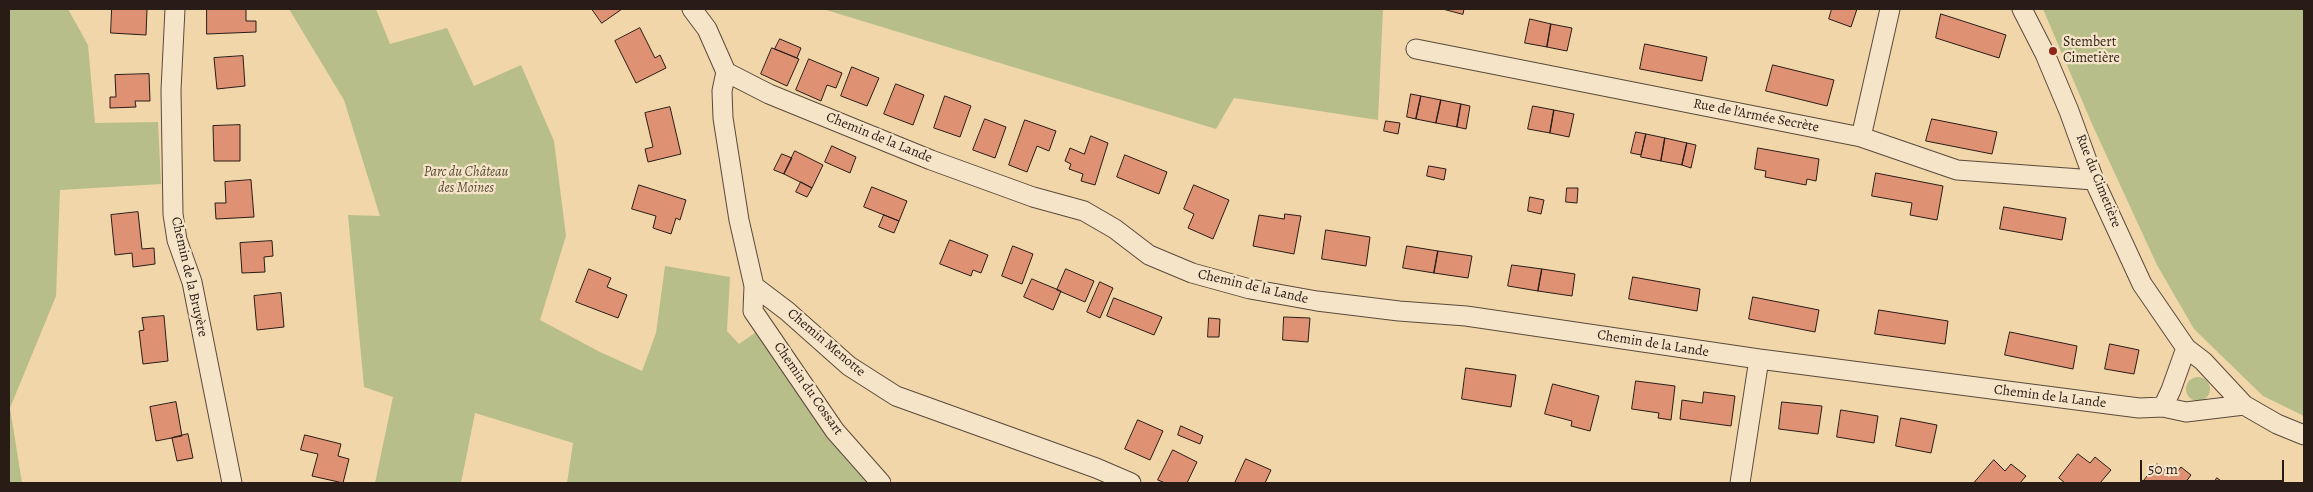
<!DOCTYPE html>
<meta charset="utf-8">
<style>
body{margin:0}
#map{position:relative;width:2313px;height:492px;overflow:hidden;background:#f0d6a9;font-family:Alegreya,serif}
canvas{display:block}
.frame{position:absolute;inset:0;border:10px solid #291c16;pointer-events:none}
.scale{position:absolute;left:2140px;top:460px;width:144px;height:22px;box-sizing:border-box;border:2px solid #291c16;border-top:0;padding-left:6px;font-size:15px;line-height:18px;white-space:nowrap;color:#291c16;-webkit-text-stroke:4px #f5e4c7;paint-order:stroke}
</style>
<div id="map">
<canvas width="2313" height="492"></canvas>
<div class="frame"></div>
<div class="scale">50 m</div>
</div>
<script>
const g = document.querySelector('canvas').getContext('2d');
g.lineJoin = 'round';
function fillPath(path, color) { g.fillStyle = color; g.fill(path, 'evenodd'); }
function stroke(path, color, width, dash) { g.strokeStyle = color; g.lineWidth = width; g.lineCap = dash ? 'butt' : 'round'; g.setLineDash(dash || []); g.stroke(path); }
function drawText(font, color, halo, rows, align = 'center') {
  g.font = font + ' Alegreya,serif'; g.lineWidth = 4.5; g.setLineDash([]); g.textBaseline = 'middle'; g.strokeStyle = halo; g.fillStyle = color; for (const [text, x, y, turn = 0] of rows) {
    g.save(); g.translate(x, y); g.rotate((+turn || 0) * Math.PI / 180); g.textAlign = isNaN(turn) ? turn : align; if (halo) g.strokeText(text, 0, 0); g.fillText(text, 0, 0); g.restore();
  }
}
const green = new Path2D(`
 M9 9H68L88 45 95 123 158 122 161 184 60 190 56 296 10 408 22 483H9Z
 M289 9H376L390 44 447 28 474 86 521 65 554 141 566 236 540 320 600 352 642 371 656 333 665 266 730 277 727 331 739 344 759 330 872 483H567L573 443 475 413 461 483H375L393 397 364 387 348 215 380 216 344 100Z
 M823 9H1383L1378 120 1234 98 1216 129Z
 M2043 9H2304V416L2263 396 2194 329 2157 265 2092 124Z
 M2186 389a12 12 0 1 1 24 0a12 12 0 1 1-24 0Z`);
const building = new Path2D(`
 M112 9H147L146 35 111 33Z
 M207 9H246V21H256V32L207 34Z
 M592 9H622L602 23Z
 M1443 9H1464L1463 14Z
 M1832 9H1857L1851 27 1829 19Z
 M1941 14 2006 35 1999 58 1936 38Z
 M1530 19 1551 24 1547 47 1525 43Z
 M1551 24 1572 28 1567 51 1547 47Z
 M640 28 655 58 660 55 666 68 636 83 615 41Z
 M780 39 801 48 797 58 775 49Z
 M1645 44 1707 57 1702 81 1640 69Z
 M772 48 799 59 787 86 761 74Z
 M243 56 245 86 217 89 214 58Z
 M809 59 842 73 836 88 827 85 821 101 796 90Z
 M1773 65 1834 80 1827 106 1766 91Z
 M852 67 879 78 867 106 841 96Z
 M149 74 150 101H135L136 107 110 108V97H116L115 75Z
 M896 84 924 95 913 125 884 114Z
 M1411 94 1421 96 1416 119 1407 117Z
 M945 96 971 106 960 137 934 128Z
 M1421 96 1441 100 1436 123 1416 119Z
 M1441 100 1461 104 1457 127 1436 123Z
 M1461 104 1470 106 1466 129 1457 127Z
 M1533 106 1554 110 1550 133 1528 129Z
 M670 107 681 154 648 162 645 149 653 147 645 113Z
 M1554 110 1574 114 1569 137 1550 133Z
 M985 119 1006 127 995 158 973 150Z
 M1932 119 1997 132 1992 154 1926 141Z
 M1025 120 1056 131 1049 151 1037 146 1027 172 1009 165Z
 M1386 121 1400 123 1398 134 1384 131Z
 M240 125V161H214L213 126Z
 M1636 132 1646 134 1641 155 1631 153Z
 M1646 134 1665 138 1661 161 1641 157Z
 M1091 136 1108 143 1095 185 1081 181 1083 174 1069 169 1071 164 1065 161 1070 148 1084 154Z
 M1665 138 1687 143 1682 165 1661 161Z
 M1687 143 1696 145 1691 168 1682 165Z
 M832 146 856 157 850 173 825 162Z
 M1758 148 1819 159 1816 181 1807 179 1806 185 1765 177 1766 171 1755 169Z
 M795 151 823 165 812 188 784 174Z
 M782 154 792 158 784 174 774 170Z
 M1125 155 1167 172 1159 194 1117 177Z
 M1429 166 1446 169 1444 180 1427 176Z
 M1876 173 1943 186 1937 220 1910 215 1912 203 1872 196Z
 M251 180 254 217 216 219 215 203H226L225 182Z
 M801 182 812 188 807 197 796 192Z
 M639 185 686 200 680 220 676 218 671 234 653 228 656 216 632 209Z
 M1194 185 1229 200 1213 239 1188 228 1194 214 1184 209Z
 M872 187 907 201 899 221 864 207Z
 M1567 188H1578L1577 203 1566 202Z
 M1530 197 1544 200 1541 214 1528 211Z
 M2004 207 2066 218 2062 240 2000 229Z
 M138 212 142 249 154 248 155 264 133 267 132 253 115 255 111 215Z
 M1285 214 1301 216 1294 254 1253 246 1259 215 1284 219Z
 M884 215 899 221 894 233 879 227Z
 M1326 230 1370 237 1366 266 1322 259Z
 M950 240 988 255 981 273 973 270 971 276 940 264Z
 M272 241 273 256 264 257 265 272 242 273 240 243Z
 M1013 246 1033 254 1022 284 1002 276Z
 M1407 246 1438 251 1434 273 1403 268Z
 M1438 251 1472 256 1468 278 1434 273Z
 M1512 265 1542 269 1538 291 1508 286Z
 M589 269 611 278 607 287 627 295 618 318 576 302Z
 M1066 269 1094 281 1085 302 1057 290Z
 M1542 269 1575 274 1572 296 1538 291Z
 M1633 277 1700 289 1697 311 1629 299Z
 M1032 279 1061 291 1053 310 1024 297Z
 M1100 282 1113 288 1100 318 1087 312Z
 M281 293 284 327 257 330 254 296Z
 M1753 297 1819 310 1815 332 1749 319Z
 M1114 298 1162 317 1154 335 1107 316Z
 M1879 310 1948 321 1945 344 1875 334Z
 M164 316 168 361 143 364 139 331 144 330 142 318Z
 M1284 317 1310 318 1308 342 1283 340Z
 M1209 318 1220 319 1219 337H1208Z
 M2010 332 2077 346 2073 369 2005 355Z
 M2110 344 2139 350 2134 374 2105 369Z
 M1466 368 1516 375 1511 407 1462 399Z
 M1636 381 1675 386 1671 420 1658 418 1659 413 1632 409Z
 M1553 384 1599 396 1590 431 1571 426 1572 421 1545 414Z
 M1704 392 1735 396 1731 426 1680 419 1682 400 1702 403Z
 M176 402 182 436 156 441 150 407Z
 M1782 402 1822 406 1818 434 1779 429Z
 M1841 410 1878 416 1874 443 1837 437Z
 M1901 418 1937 425 1931 453 1896 446Z
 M1138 420 1163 431 1150 460 1125 449Z
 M1181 426 1203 436 1200 444 1178 435Z
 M188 434 193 458 177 461 172 438Z
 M305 435 341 444 338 456 349 459 343 483 312 476 318 454 301 450Z
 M1173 450 1197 462 1187 483H1165L1158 480Z
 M2078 454 2090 463 2095 457 2111 470 2100 483H2065L2059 478Z
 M1246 459 1271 470 1265 483H1235Z
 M1994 460 2005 471 2011 464 2026 476 2020 483H1977L1975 482Z
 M2157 464 2174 476 2181 467 2191 475 2185 483H2142Z
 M2217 478 2224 483H2214Z`);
const minor = new Path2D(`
 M175 9 171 90 173 214 177 240 192 282 232 483
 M692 9 707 29 726 72
 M2022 9 2045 54 2069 111 2094 180 2142 284 2186 348 2203 361 2244 405 2277 424 2304 435
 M1416 49 1861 137 1957 170 2094 180
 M726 72 769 94 931 160 1033 197 1084 211 1115 229 1149 255 1192 273 1250 289 1317 301 1399 311 1466 316 1759 359 2139 408 2163 407 2186 412 2244 405
 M726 72 722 91 723 118 739 220 754 286 753 311 835 431 881 483
 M1861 137 1890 9
 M754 286 787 311 849 366 896 396 1096 468 1131 483
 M2163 407 2171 390 2186 348
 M1740 483 1759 359`);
const markers = [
 [2053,51,5,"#8f2418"]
];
const poiNames = [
 ["Stembert",2063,43],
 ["Cimetière",2063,59]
];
const streetNames = [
 ["Rue de l'Armée Secrète",1756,116,11],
 ["Chemin de la Lande",879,138,22],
 ["Rue du Cimetière",2098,181,68],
 ["Chemin de la Bruyère",189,277,77],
 ["Chemin de la Lande",1253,287,13],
 ["Chemin Menotte",826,343,40],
 ["Chemin de la Lande",1653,344,9],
 ["Chemin du Cossart",808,389,55],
 ["Chemin de la Lande",2050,397,7]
];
const parkNames = [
 ["Parc du Château",466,173],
 ["des Moines",466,189]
];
fillPath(green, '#b8be89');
fillPath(building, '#df9174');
stroke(building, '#291c16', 1);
stroke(minor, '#5b4a3b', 21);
stroke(minor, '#f5e4c7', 19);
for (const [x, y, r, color] of markers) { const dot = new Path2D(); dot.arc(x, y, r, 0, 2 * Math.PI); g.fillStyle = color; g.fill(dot); stroke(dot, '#f5e4c7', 2); }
drawText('14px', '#291c16', '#f5e4c7', poiNames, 'left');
drawText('14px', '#291c16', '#f5e4c7', streetNames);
drawText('italic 14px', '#544d38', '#f5e4c7', parkNames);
</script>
